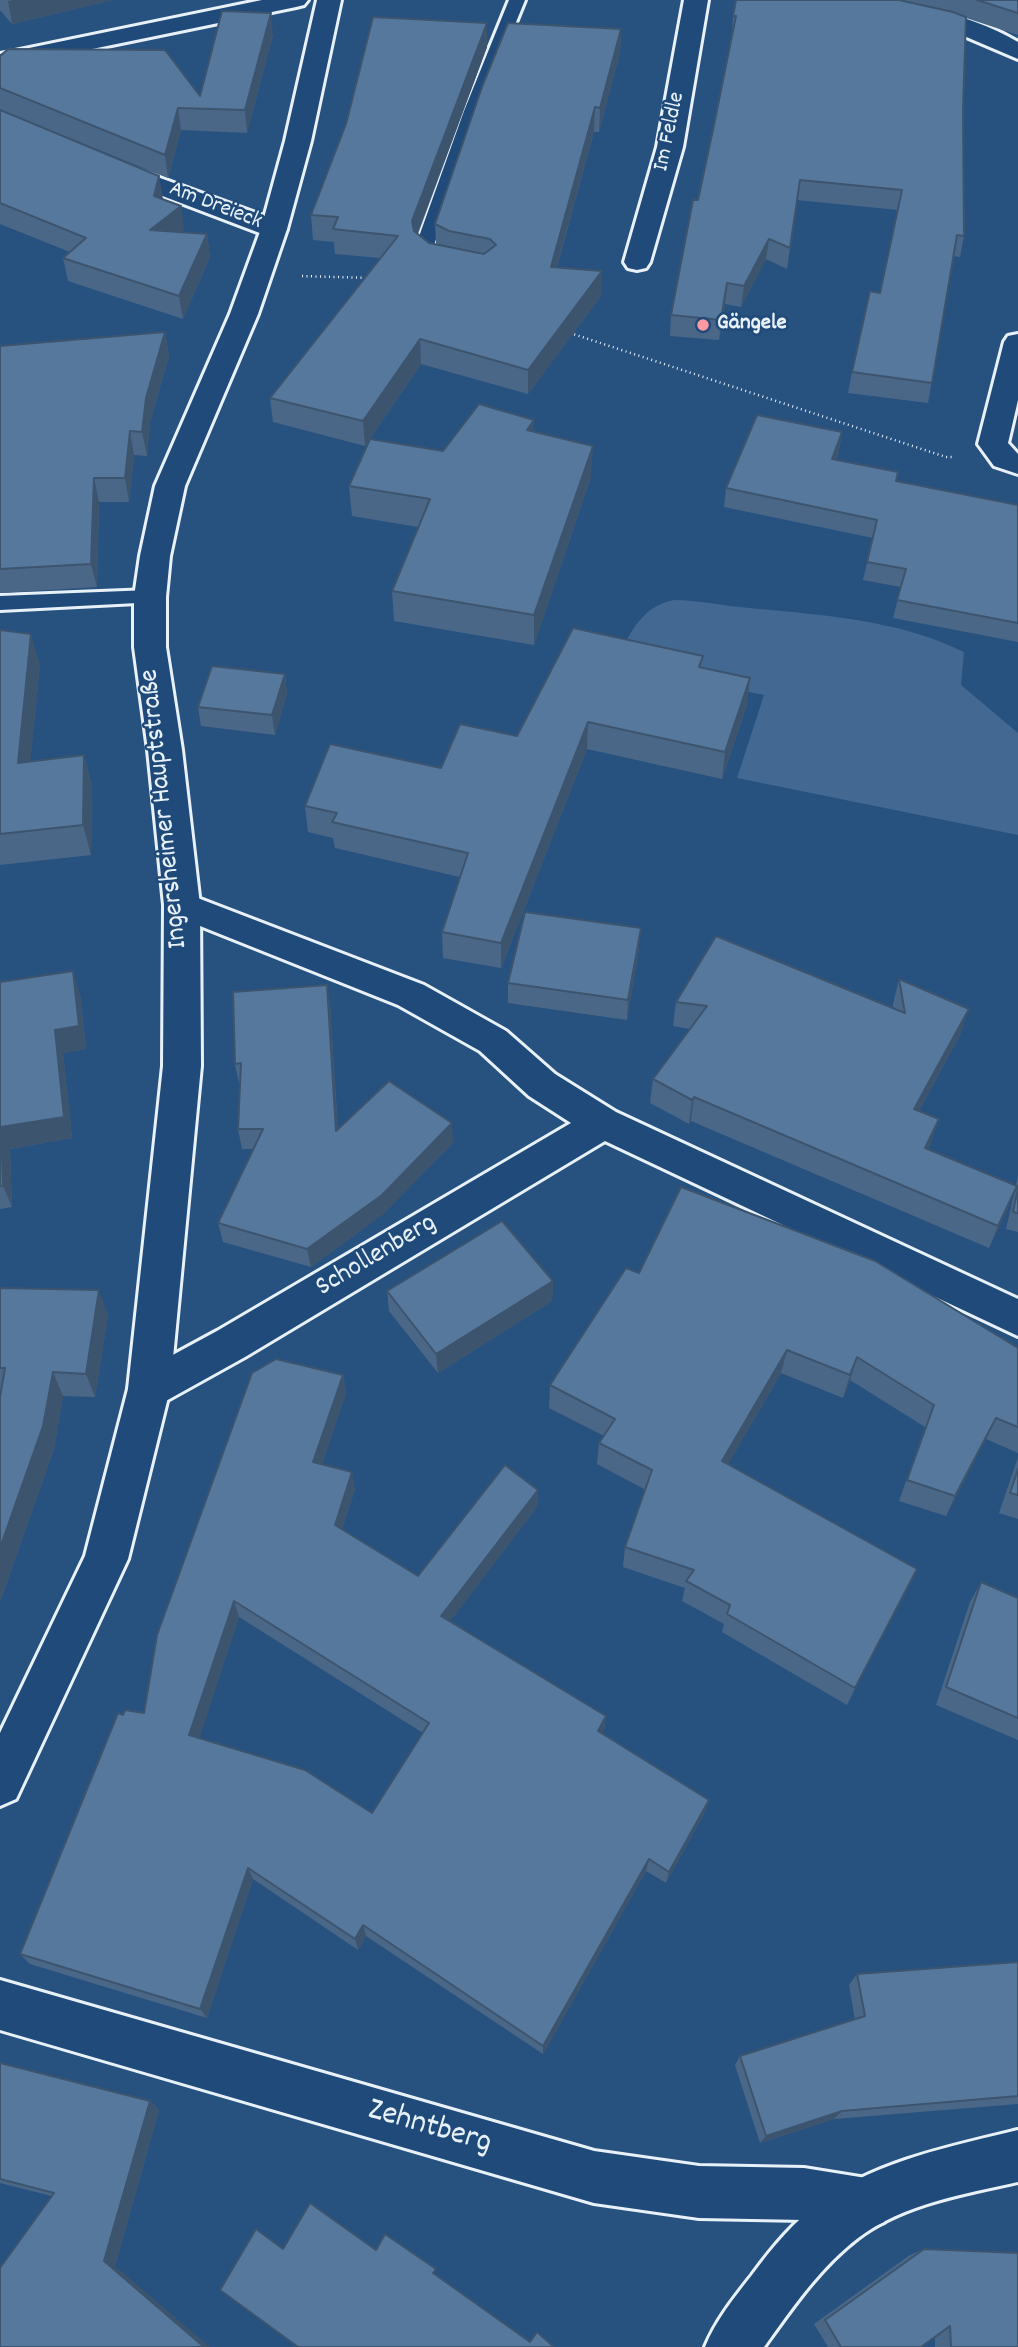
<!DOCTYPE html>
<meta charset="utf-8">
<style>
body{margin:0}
canvas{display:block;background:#27517f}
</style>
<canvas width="1018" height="2347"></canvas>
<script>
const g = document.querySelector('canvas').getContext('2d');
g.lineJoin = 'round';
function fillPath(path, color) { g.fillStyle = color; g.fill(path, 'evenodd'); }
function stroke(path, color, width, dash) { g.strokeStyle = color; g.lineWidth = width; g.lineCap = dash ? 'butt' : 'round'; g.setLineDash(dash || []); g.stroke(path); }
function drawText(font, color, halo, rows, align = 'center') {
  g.font = font + ' Dekko,sans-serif'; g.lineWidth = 5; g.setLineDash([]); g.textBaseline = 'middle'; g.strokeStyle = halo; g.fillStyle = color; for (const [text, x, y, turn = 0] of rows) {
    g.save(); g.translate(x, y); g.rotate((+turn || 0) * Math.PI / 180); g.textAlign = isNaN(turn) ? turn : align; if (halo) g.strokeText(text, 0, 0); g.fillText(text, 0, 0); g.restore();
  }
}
const green = new Path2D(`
 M674 600C698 600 724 606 749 608 821 615 897 619 964 652L961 685 1018 733V835L737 778 764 695 615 664C628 636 641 606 674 600Z`);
const path = new Path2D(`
 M302 276 370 278
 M570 333 946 457H954`);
const lane = new Path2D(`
 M509 0H525L480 111 434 245 435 254 451 265 442 270C429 267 422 261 415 251L416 245 464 111Z
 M150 590 157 592 161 597 157 602 0 610V596Z`);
const street = new Path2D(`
 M262 0H308L304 5 296 7 0 68V54Z
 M684 0H708L683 147 650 262 646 268 637 270 628 268 624 262 657 147Z
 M835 0C897 0 964 10 1018 42V59L950 30 839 5Z
 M111 160 283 223 287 229 283 235 274 237 265 235 102 173 98 168 102 163Z
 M1018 334V400L1008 443 1018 454V474L994 466 978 444 1004 342 1008 336Z
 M182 892 424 985 506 1031 555 1074 616 1112 1018 1299V1336L605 1141 245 1357 164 1402 149 1408 134 1402 128 1389 134 1376 217 1331 571 1123 529 1096 480 1051 398 1005 170 914 164 905 170 896Z
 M0 1980 594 2151 699 2166 804 2168 866 2178 884 2186 892 2204 884 2222 866 2230 804 2220 699 2218 594 2203 0 2030Z`);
const secondary = new Path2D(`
 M317 0H341L311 141 287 229 258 314 185 486 170 556 166 597V647L182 750 200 905 201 1066 170 1389 128 1559 16 1799 0 1806V1733L85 1556 128 1389 163 1066 164 905 148 750 134 647V597L140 556 155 486 230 314 261 229 285 141Z
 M1018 2130V2182C964 2194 903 2204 858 2238 820 2267 792 2308 764 2347H705C716 2320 734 2298 752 2275 772 2248 794 2221 822 2201 877 2161 952 2146 1018 2130Z`);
const wall = new Path2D(`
 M0 0H113L12 24 0 10Z
 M736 0H1018V35L966 18 963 109 964 236 960 257 953 256 928 403 848 393 852 372 880 293 898 210 797 200 787 269 766 259 741 307 725 304 719 340 670 336 671 315 714 125 732 36 733 16Z
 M621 29 620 53 599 132H594L557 267 601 296 528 394 421 364 365 446 273 422 270 398 380 258 335 254 334 242 313 240 311 215 487 47 418 234 429 243 436 244 435 224Z
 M273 35 247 133 181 130 168 178 0 110 163 199 184 229 180 232 207 234 210 257 183 319 68 281 63 258 70 252 0 224V56L200 96Z
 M165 332 169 356 150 422 147 456 134 455 129 502H99L97 587 0 593V346Z
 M534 432 591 477 534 645 394 621 392 591 418 527 352 516 349 486 443 451Z
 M842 432 839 450 836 460 896 481 1018 505V642L893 618 901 587 863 580 873 538 724 507 726 488Z
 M0 630 40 665 30 762 84 755 92 786 91 855 0 865Z
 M701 667 747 705 722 779 587 749 501 968 443 958 442 932 460 877 335 848 333 838 308 832 305 806 441 768 517 736Z
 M285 674 287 693 275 735 201 726 198 707Z
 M639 948 627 1020 508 1003V983Z
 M899 979 961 1033 919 1111 931 1143 928 1149 1016 1185 1018 1175V1232L1006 1229 1014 1194 989 1248 691 1121 689 1124 650 1103 653 1079 690 1029 673 1026 676 1002 893 1008V1004Z
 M0 982 80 994 86 1049 63 1053 72 1138 10 1149 12 1207 0 1209Z
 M327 985 330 1006 338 1130 453 1143 383 1214 311 1267 223 1242 218 1223 253 1149H242L238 1129 240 1084H239L235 1064Z
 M639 1273 1018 1348V1453L986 1439 946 1516 899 1501 925 1427 850 1380 843 1398 781 1373 728 1464 917 1569 847 1705 722 1632 724 1624 682 1601 685 1588 623 1567 625 1547 646 1490 597 1464 599 1443 604 1436 549 1408 550 1385Z
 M553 1281 552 1301 438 1373 389 1311 387 1291Z
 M0 1288 108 1315 95 1397 63 1396 54 1449 0 1602V1397L1 1392H0Z
 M343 1375 346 1393 322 1464 355 1489 342 1529 418 1576 538 1490 537 1507 450 1621 606 1716 604 1730 602 1734 709 1800 705 1812 666 1883 646 1871 543 2054 366 1936 358 1950 253 1879 207 2018 30 1964 20 1954 123 1715 144 1713ZM239 1617 423 1733 372 1813 199 1738Z
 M1018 1457V1519L999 1513Z
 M981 1582 1018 1598V1740L936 1705 970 1602Z
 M1018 1962V2104L834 2119 760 2143 735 2065 740 2056 855 2020 849 1985 857 1974Z
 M0 2063 150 2101 159 2110 115 2266 0 2347 52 2196 0 2183Z
 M924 2249 1018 2347H935V2337L921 2347H828L814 2324 910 2255Z`);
const shadedWall = new Path2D(`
 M13 0H113L12 24 8 1Z
 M271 13 273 35 247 133 245 110Z
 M487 23V47L413 245 412 221Z
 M621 29 620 53 599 132 600 108Z
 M595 107 594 132 550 291 551 267Z
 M178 108 181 130 168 178 165 155Z
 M159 176 163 199 158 219 154 196Z
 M181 206 184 229 154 254 150 230Z
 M207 234 210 257 183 319 179 296Z
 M769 239 766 259 741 307 744 286Z
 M602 271 601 296 528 394V370Z
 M727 283 725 304 719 340 721 320Z
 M165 332 169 356 150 422 147 456 142 432 146 398Z
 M420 339 421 364 365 446 363 421Z
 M534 420V451L527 430Z
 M130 431 134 455 129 502 125 478Z
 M842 432 839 450 829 477 832 459Z
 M593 446 591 477 534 645V615Z
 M94 478 99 502 97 587 91 564Z
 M31 634 40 665 27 794 18 763Z
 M285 674 287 693 275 735 272 715Z
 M750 678 747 705 722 779 725 752Z
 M588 722 587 749 501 968V943Z
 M84 755 92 786 91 855 83 825Z
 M641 928 639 948 627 1020 628 1000Z
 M73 971 80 994 86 1049 63 1053 72 1138 10 1149 12 1207 3 1186 1 1127Z
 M327 985 330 1006 339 1151 336 1131Z
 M969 1009 961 1033 907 1133 914 1109Z
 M694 1097 691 1121 689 1124 692 1100Z
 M939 1119 931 1143 917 1171 925 1148Z
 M452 1123 453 1143 383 1214 311 1267 307 1249Z
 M1017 1186 1008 1209 989 1248 998 1226Z
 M553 1281 552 1301 438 1373 436 1354Z
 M99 1290 108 1315 95 1397 86 1374Z
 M787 1350 781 1373 718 1482 722 1461Z
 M857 1357 850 1380 843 1398 850 1375Z
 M53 1372 63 1396 54 1449 0 1602V1548Z
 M343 1375 346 1393 317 1480 313 1462Z
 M996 1418 986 1439 946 1516 955 1496Z
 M352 1472 355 1489 338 1541 335 1525Z
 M538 1490 537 1507 443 1631 441 1616Z
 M917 1569 908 1588 847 1705 855 1688Z
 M234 1601 239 1617 196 1749 189 1735Z
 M606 1716 604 1730 596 1745 598 1731Z
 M709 1800 705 1812 666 1883 669 1872Z
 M649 1859 646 1871 543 2054V2046Z
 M248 1868 253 1879 207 2018 200 2009Z
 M363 1925 366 1936 358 1950 355 1939Z
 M150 2101 159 2110 115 2266 210 2347H204L104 2261Z
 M842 2111 834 2119 760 2143 766 2136Z`);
const building = new Path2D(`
 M736 0H899L953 12 966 17 963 109 964 236 957 235 932 383 852 372 870 291 880 293 902 190 800 180 790 248 769 239 744 286 727 283 721 320 671 315 693 200H698L714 125 736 16H733Z
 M977 0H1018V13Z
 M222 11 271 13 245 110 178 108 165 155 0 88V56L8 49 165 50 200 96Z
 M373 17 487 23 412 221 414 231 429 243 484 254 496 245 490 239 449 231 435 224 482 87 508 23 621 29 600 108 595 107 551 267 602 271 528 370 420 339 363 421 270 398 398 236 333 229 338 217 311 215 346 124Z
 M0 110 159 176 154 196 181 206 150 230 207 234 179 296 63 258 86 238 0 203Z
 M165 332 146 398 142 432 130 431 125 478H94L91 564 0 569V346Z
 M479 404 534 420 527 430 593 446 534 615 392 591 430 499 349 486 370 439 443 451Z
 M757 415 842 432 832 459 898 472 896 481 1018 505V623L897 600 906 569 867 562 877 520 726 488Z
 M573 628 703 656 699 667 750 678 725 752 588 722 501 943 442 932 468 853 332 822 337 813 305 806 330 744 441 768 460 724 517 736Z
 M0 630 31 634 18 763 84 755 83 825 0 834Z
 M212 666 285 674 272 715 198 707Z
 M525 912 641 928 628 1000 508 983Z
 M716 936 905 1013 899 979 969 1009 914 1109 939 1119 925 1148 1017 1186 998 1226 694 1097 692 1100 653 1079 707 1006 676 1002Z
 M73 971 79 1026 55 1030 64 1117 1 1127 3 1186H0V982Z
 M327 985 336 1131 389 1081 452 1123 382 1195 307 1249 218 1223 263 1129H238L241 1063 235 1064 233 992Z
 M681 1187 875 1261 1018 1348V1427L996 1418 955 1496 907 1480 934 1405 857 1357 850 1375 787 1350 722 1461 917 1569 855 1688 727 1614 730 1605 686 1581 694 1570 625 1547 652 1470 599 1443 615 1419 550 1385 626 1268 639 1273Z
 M1018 1188V1213L1013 1212Z
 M502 1221 553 1281 436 1354 387 1291Z
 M0 1288 99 1290 86 1374 53 1372 43 1426 0 1548V1397L5 1368H0Z
 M276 1359 343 1375 313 1462 352 1472 335 1525 418 1576 505 1465 538 1490 441 1616 606 1716 598 1731 709 1800 669 1872 649 1859 543 2046 363 1925 355 1939 248 1868 200 2009 20 1954 118 1713 123 1715 125 1710 144 1713 157 1635 252 1373ZM234 1601 429 1723 372 1813 305 1770 189 1735Z
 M1018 1469V1495L1010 1493Z
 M981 1582 1018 1598V1718L946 1687Z
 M1018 1962V2096L842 2111 766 2136 740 2056 865 2016 857 1974Z
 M0 2063 150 2101 104 2261 204 2347H0V2268L54 2193 0 2179Z
 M310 2203 376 2250 385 2234 436 2269 433 2273 530 2342 537 2332 554 2347H298L220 2290 256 2229 283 2249Z
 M924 2249 1018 2253V2347H951L950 2326 921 2347H841L825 2320Z`);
const markers = [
 [703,325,7,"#ff9aa2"]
];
const farStreetnames = [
 ["Im Feldle",671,132,-78],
 ["Am Dreieck",215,207,21]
];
const farPoinames = [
 ["Gängele",717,325]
];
const streetNames = [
 ["Ingersheimer Hauptstraße",166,809,-96],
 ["Schollenberg",377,1257,-31]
];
const nearStreetnames = [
 ["Zehntberg",429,2129,16]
];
fillPath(green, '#436891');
stroke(lane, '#e8f1f8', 6);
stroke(street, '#e8f1f8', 6);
stroke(secondary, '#e8f1f8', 6);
stroke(path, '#e8f1f8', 2.5, [1, 3.5]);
fillPath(lane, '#1f4a7a');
fillPath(street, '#1f4a7a');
fillPath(secondary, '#1f4a7a');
fillPath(wall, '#4b6787');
fillPath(shadedWall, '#3d546e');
fillPath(building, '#57789d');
stroke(building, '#3d546e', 2);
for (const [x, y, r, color] of markers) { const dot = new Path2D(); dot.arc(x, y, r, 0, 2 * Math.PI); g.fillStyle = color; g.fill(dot); stroke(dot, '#1f4a7a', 2.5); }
drawText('23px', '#e8f1f8', '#1f4a7a', farStreetnames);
drawText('bold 23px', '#e8f1f8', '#1f4a7a', farPoinames, 'left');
drawText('28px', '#e8f1f8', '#1f4a7a', streetNames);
drawText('33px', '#e8f1f8', '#1f4a7a', nearStreetnames);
</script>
